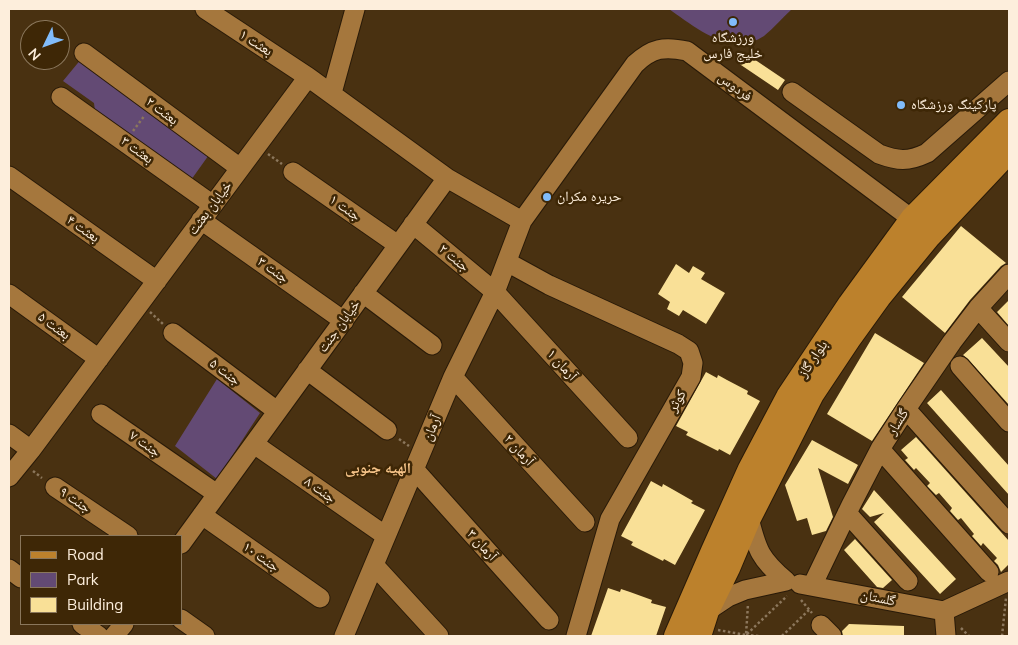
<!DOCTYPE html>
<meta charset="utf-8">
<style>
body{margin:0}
#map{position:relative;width:1018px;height:645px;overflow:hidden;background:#493111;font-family:Mulish,sans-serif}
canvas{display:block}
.frame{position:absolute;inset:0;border:10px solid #fdeedc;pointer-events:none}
.legend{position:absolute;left:20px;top:535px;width:162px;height:90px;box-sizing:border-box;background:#3e2706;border:1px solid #8a775c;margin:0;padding:6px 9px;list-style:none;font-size:15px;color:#fdeedc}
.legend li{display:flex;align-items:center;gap:10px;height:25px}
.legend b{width:25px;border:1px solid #8a775c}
.north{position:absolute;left:20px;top:20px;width:50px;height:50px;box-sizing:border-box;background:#3e2706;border:1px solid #8a775c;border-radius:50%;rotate:228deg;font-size:14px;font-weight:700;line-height:20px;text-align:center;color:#fdeedc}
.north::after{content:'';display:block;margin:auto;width:18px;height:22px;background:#81bcfa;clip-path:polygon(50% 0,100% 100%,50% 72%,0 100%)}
</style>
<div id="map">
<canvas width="1018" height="645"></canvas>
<div class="frame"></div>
<ul class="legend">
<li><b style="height:6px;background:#bc812c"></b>Road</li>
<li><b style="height:14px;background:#634a74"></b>Park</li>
<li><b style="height:14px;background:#f9e097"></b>Building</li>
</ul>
<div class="north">N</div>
</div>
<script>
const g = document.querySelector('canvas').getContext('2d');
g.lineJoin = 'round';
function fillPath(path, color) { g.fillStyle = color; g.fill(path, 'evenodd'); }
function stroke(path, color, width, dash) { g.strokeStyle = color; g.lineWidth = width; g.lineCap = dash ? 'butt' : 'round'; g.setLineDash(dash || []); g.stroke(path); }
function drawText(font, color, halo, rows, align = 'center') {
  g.font = font + ' Mulish,"Noto Naskh Arabic",sans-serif'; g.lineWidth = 5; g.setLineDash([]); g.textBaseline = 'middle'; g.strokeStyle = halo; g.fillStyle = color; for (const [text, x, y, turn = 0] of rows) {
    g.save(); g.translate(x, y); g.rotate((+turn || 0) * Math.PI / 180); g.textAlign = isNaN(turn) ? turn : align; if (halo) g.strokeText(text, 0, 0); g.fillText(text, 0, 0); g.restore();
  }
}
const green = new Path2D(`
 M669 9H792C783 17 774 28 764 36 731 58 695 27 669 9Z
 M82 58 211 152 191 180 95 111 94 103 63 81Z
 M217 379 260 413 217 479 175 446Z`);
const building = new Path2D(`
 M745 53 785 80 778 90 738 63Z
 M961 226 1006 263 1001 266 970 300 945 333 902 297Z
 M676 264 689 273 693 266 705 273 701 279 725 293 706 324 683 310 679 316 667 309 670 302 658 294Z
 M1009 300V326L997 312Z
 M875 333 924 363 872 441 827 414Z
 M982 338 1009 367V405L968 359 963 355Z
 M706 372 717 378 718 375 727 380 748 391 747 394 760 401 730 455 719 449 718 451 686 435 688 432 676 426Z
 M941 390 1009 466V495L927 403Z
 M916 437 1009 541V564L1001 572 998 565 994 561 997 558 983 543 981 546 972 536 974 534 961 518 958 520 950 511 952 508 939 493 936 495 927 486 930 483 916 468 914 470 905 460 908 458 901 450Z
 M812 440 858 465 848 484 818 468 833 517 826 531 812 535 807 518 797 521 785 485Z
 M651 481 662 487 663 484 672 489 693 501 691 503 705 510 675 565 664 559 663 561 631 545 633 542 621 536Z
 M874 490 956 579 940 594 874 522 884 513 870 517 862 509Z
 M855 539 892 580 883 588 877 587 844 550Z
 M608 588 620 592 621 589 630 592 652 600 651 603 666 607 656 636H591Z
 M849 624 904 626V636H843L842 631Z`);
const path = new Path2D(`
 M133 131 145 115
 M268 154 282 164
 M150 312 163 324
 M399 439 409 446
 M33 471 42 478
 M801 600 812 613
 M961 628 969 636
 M718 630 746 635 748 604
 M747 634 787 596
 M746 635 760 636
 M782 636 809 610
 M1002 636 1006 598`);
const minor = new Path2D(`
 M205 9 308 77
 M84 53 240 168
 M792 92 879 154C898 161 908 162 927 153L1009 81
 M332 93 355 9
 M61 97 213 205
 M293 172 398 245
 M9 176 157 281
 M201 220 344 321
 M413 224 495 292 628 438
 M507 262 549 285 678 344 689 351 693 363 691 377 610 519 576 636
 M363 293 432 345
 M9 294 99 359
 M978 308 1009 342
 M173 333 277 411
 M960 366 1009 422
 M307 370 387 430
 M453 377 585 522
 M906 409 1009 524
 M101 414 217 494
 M9 434 31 450
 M254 444 386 536
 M880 449 989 572
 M414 469 549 620
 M9 477 31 450 308 77 447 178
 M55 487 128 536
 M847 513 908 581
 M202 515 320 598
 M181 544 447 178 522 221
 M374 565 439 636
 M9 569 21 578
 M800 584 944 611
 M812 586 851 505 880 449 906 409 952 342 978 308 1009 274
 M707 611 728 597 745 590 786 581C760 559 757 550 749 518
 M944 611 1009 581
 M944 611 946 636
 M181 619 205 636
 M82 624 99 636
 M821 625 832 636
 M114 636 124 624
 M344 636 453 377 495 292 522 221 635 64C652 48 664 46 687 51L912 219 921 228`);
const major = new Path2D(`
 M676 636 713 551 750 469 788 397 850 304 912 219 1009 121
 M699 636 707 611 728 568 749 518 812 394 848 340 879 297 929 236 1009 151`);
const markers = [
 [733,22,5,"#81bcfa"],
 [901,105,5,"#81bcfa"],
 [547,197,5,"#81bcfa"]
];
const poiNames = [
 ["ورزشگاه",733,38,"center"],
 ["خلیج فارس",733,54,"center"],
 ["پارکینگ ورزشگاه",911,105],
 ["حریره مکران",557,197]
];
const streetNames = [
 ["بعثت ۱",256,43,33],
 ["فردوس",735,87,37],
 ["بعثت ۲",162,111,37],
 ["بعثت ۳",137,150,36],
 ["خیابان بعثت",210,208,-53],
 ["جنت ۱",345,208,35],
 ["بعثت ۴",83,229,35],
 ["جنت ۲",454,258,40],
 ["جنت ۳",273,270,35],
 ["بعثت ۵",54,326,36],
 ["خیابان جنت",339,326,-54],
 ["بلوار گاز",813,359,-56],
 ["آرمان ۱",562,365,48],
 ["جنت ۵",225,372,37],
 ["کوثر",677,401,-61],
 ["گلسار",898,422,-58],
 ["آرمان",432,428,-67],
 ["جنت ۷",145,444,35],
 ["آرمان ۲",519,450,48],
 ["جنت ۸",320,490,35],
 ["جنت ۹",75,500,34],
 ["آرمان ۳",482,545,48],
 ["جنت ۱۰",261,557,35],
 ["گلستان",878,598,11]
];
const neighbourhoodNames = [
 ["الهیه جنوبی",378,468]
];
fillPath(green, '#634a74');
fillPath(building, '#f9e097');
stroke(minor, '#291a08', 21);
stroke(major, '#291a08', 26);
stroke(path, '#8c775c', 2.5, [2.5, 2.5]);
stroke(minor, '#a5773d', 19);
stroke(major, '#bc812c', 24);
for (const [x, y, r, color] of markers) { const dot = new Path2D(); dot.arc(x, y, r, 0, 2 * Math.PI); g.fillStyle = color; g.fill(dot); stroke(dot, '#3e2706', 2); }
drawText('14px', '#fdeedc', '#3e2706', poiNames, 'left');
drawText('14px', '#fdeedc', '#3e2706', streetNames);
drawText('bold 15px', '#f5c388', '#3e2706', neighbourhoodNames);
</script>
